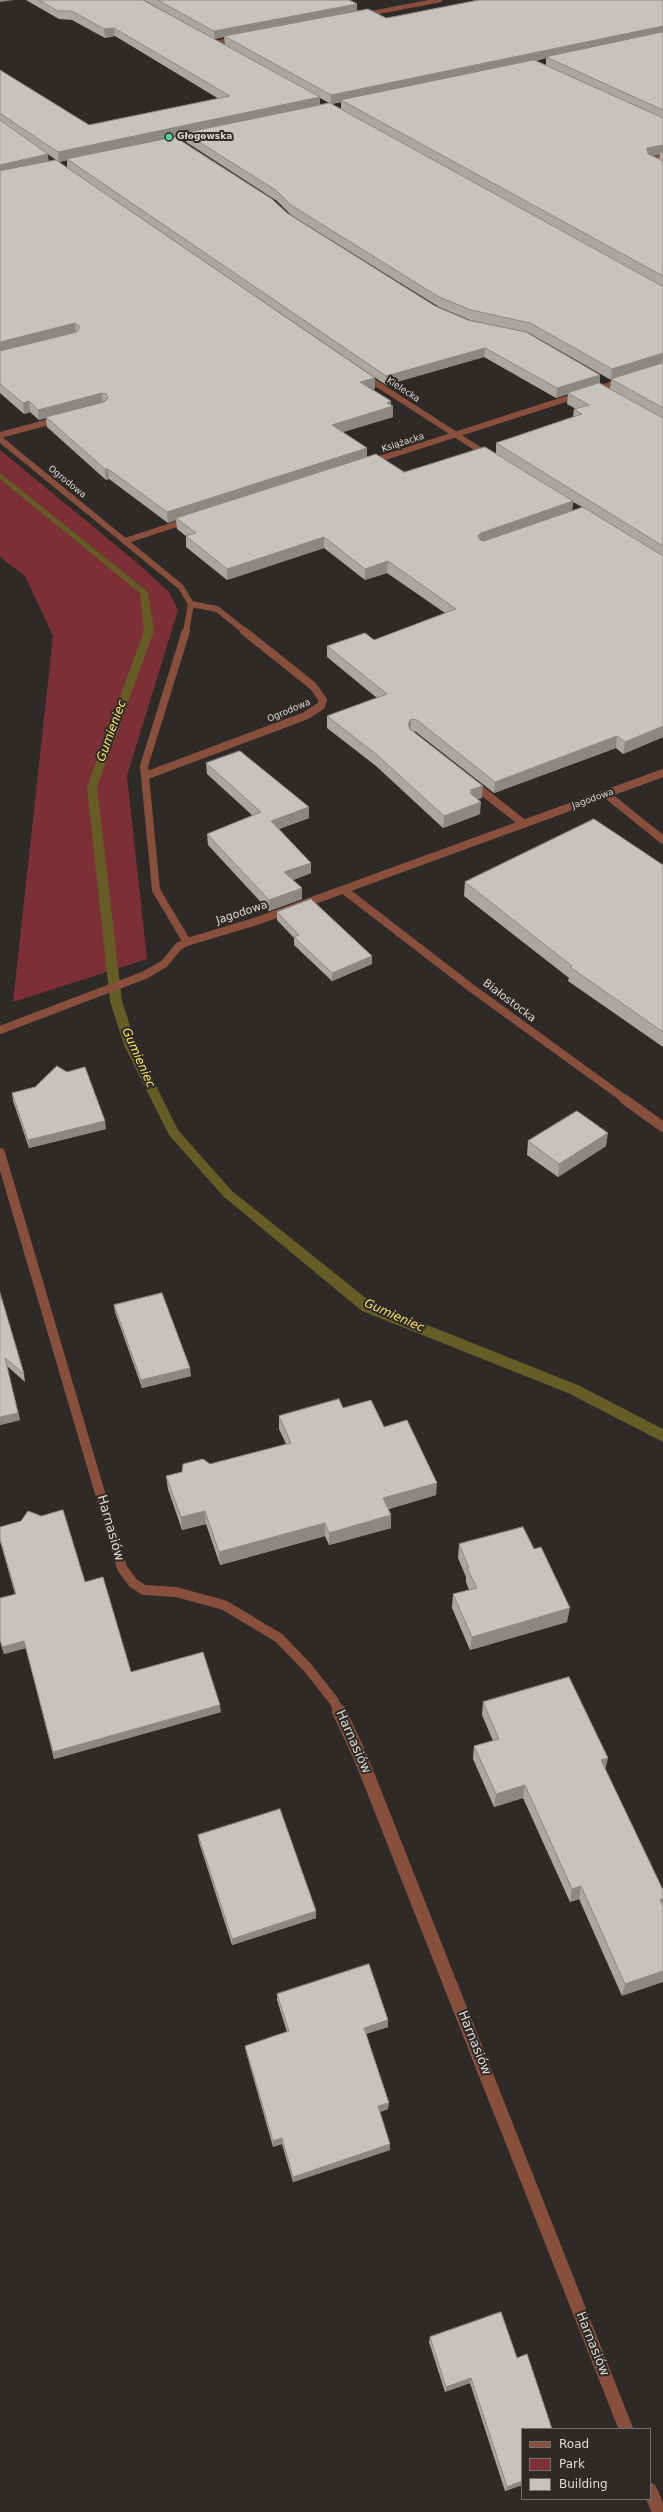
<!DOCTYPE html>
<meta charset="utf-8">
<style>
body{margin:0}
#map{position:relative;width:663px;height:2512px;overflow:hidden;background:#2e2a27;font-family:"DejaVu Sans",sans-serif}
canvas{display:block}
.legend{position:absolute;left:521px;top:2428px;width:130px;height:72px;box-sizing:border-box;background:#2e2a27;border:1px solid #74706e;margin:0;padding:5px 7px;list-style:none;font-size:12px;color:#dddad8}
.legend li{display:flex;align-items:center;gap:8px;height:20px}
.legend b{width:20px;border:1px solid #74706e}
</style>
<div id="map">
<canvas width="663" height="2512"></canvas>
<ul class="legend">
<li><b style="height:5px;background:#894f3d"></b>Road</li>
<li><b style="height:11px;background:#7c3035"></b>Park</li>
<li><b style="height:11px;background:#c6c2bd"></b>Building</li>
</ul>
</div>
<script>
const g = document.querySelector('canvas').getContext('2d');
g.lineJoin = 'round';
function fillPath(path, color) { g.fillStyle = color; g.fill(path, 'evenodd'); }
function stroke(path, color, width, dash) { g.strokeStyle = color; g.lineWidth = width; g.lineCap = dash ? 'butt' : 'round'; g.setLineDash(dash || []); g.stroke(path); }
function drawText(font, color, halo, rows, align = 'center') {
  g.font = font + ' "DejaVu Sans",sans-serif'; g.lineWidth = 4; g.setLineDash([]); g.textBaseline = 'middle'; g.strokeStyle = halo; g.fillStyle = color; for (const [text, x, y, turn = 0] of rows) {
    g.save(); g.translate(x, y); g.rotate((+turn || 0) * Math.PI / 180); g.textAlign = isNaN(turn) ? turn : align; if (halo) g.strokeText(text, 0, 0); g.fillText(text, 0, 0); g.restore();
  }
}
const green = new Path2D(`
 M0 450 135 561 169 592 178 610 127 776 147 959 13 1002 53 636 25 576 0 557Z`);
const stream = new Path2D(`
 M0 473 148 592 154 631 97 787 122 1001 136 1045 178 1130 232 1191 372 1303 578 1385 663 1429V1442L568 1393 362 1311 224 1197 169 1135 124 1045 110 1001 87 787 144 631 140 593 0 479Z`);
const streetFar4 = new Path2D(`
 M362 15 440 0
 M214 43 238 39
 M663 156 649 160 663 167`);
const streetFar3 = new Path2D(`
 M363 375 489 456
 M0 435 60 419
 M0 439 181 587 191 604 186 632
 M370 462 622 381
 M125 541 189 520
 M191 604 217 609 246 632`);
const streetFar2 = new Path2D(`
 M186 631 144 766 156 890 187 942
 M145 776 305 716 321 706 323 700 313 686 244 631
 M472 783 524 824
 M606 794 663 840
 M344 890 470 987 626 1100
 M0 1030 145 975 164 964 179 946 187 942 257 921 663 773`);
const streetFar1 = new Path2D(`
 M624 1099 663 1127
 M0 1153 122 1568 133 1583 144 1590 176 1592 224 1605 279 1638 307 1667 334 1701 339 1712`);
const street = new Path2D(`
 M339 1711 360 1756 626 2429
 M650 2490 659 2512`);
const wall = new Path2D(`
 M26 0H143L225 45 224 37 214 39 144 0H349L357 4V11L386 18 663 0V737L623 754 616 748 494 793 416 732 413 731 482 798 477 799 480 814 443 828 376 766 327 728V716L377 698 327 657V646L374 640 445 613 387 573 365 580 324 548 227 580 186 547V536L177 529 176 520 168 523 109 479 106 480 47 427 46 418 39 420 30 412 24 414 0 393V70L89 125 219 99 115 36 105 38 72 20 59 19ZM546 58V65L536 61ZM320 98 329 103 320 105ZM341 102V109L332 104 336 103ZM186 135V142L277 201 291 215 439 307 470 320 529 333 611 380 610 389 600 383 435 306 287 213 176 137ZM36 146 59 162 67 160V168L386 385 484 357 556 398 568 394 567 404 576 409H574L573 417 496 443V453L404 472 367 457V448L343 432 393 417V406L391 405V401L372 389H375V378L48 162ZM660 154 659 160 653 156ZM573 502 582 507 572 511Z
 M206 763 309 818 279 829 311 863V873L293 880 302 888V899L269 911 208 845 207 834 253 816 207 774Z
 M663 865V1047L568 981 569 978 464 896 465 882Z
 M277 912 372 964 332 981 294 945V938L277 920Z
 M12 1093 106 1129 29 1148 13 1101Z
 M528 1141 606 1146 558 1177 527 1155Z
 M0 1293 24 1374 25 1382 7 1366 20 1420 0 1425Z
 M114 1305 191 1376 142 1388 115 1312Z
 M343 1408 384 1427 436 1495 388 1509 391 1528 329 1545 325 1536 220 1565 206 1524 182 1530 168 1489 166 1476 286 1444 279 1429V1416Z
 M0 1527 85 1582 131 1672 221 1712 54 1759 26 1648 4 1654 0 1640 15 1594 0 1541Z
 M459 1544 567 1622 470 1650 452 1608 453 1594 469 1590 466 1582V1577L458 1558Z
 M483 1702 605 1770 663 1890 622 1996 579 1899 570 1902 523 1798 494 1807 473 1759 474 1746 493 1741 482 1715Z
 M198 1835 316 1911V1918L232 1945 199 1842Z
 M277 1994 388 2027 366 2034 388 2109 380 2112 390 2150 293 2182 282 2144 273 2147 246 2052 245 2046 287 2032 277 2000Z
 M430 2337 522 2429V2485L505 2491 470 2383 445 2392 429 2342Z`);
const shadedWall = new Path2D(`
 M0 0H14L0 2Z
 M357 4V12L224 36V37L214 39V31Z
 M663 26V34L546 57V58L343 101 341 100V102L331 104V95Z
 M114 28 115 36 105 38 104 29Z
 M320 97V106L185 133 186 135 59 162 58 152Z
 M663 145V153L660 152V154L646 158 647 148Z
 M48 154 49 164 0 174V165Z
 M75 323 76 334 0 352V342Z
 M485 348 484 357 386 385V376Z
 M663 353 662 364 611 380 612 369Z
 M600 375V384L568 393V394L556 398 557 388Z
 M375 378V389L360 393V382Z
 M102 393 103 404 46 417V418L39 420 38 410Z
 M29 401 30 412 24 414 23 403Z
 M391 401V407L393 406V417L332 435V425Z
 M367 448V459L176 518V520L168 523 167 512Z
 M105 469H108L109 479 106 480Z
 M573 501 572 512 481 544 478 536 481 533Z
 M324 537V548L227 580V569Z
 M388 561 387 573 365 580V569Z
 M411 719V731L408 724Z
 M663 726V737L623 754 625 742Z
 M617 736 616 748 494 793 495 782Z
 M483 786 482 798 472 801 470 793V790Z
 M481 802 480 814 443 828 444 816Z
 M309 807V818L271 832V821Z
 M311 863V873L285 883 284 872Z
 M302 888V899L269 911V900Z
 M372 956V964L332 981V973Z
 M105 1121 106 1129 29 1148 28 1140Z
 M608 1133 606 1146 558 1177 559 1164Z
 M190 1368 191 1376 142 1388 141 1380Z
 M18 1413 20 1420 0 1425V1417Z
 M437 1483 436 1495 383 1511V1498Z
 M205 1511 206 1524 182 1530 181 1517Z
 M391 1515V1528L329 1545V1533Z
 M325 1523V1536L220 1565 219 1552Z
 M570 1608 567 1622 470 1650 472 1637Z
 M24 1641 26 1648 4 1654 2 1647Z
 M220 1705 221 1712 54 1759 53 1752Z
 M608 1758 605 1771 601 1760Z
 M525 1785 523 1798 494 1807 496 1794Z
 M581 1886 579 1899 570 1902 572 1889Z
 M663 1899V1910L660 1900Z
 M316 1911V1918L232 1945V1939Z
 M663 1971V1982L622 1996 625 1984Z
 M388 2020V2027L364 2034V2028Z
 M389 2103 388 2109 378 2112V2106Z
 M282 2138V2144L273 2147V2141Z
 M390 2144V2150L293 2182V2177Z
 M471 2378 470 2383 445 2392 446 2387Z
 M522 2481V2485L505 2491 507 2487Z`);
const building = new Path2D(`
 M39 0H143L320 97 58 152 1 114H0V70L89 125 230 96 114 28 104 29 72 11H58Z
 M158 0H349L357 4 214 31Z
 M479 0H663V26L331 95 224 36 368 9 386 18Z
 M663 32V110L546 57Z
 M534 60 663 118V145L647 148 648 154 663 161V276L341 100Z
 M330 103 662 286H663V353L612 369 530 323 471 310 439 297 291 205 277 191 185 133Z
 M0 120 48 154 0 165Z
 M175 137 272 199 287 213 435 306 468 320 526 332 600 375 557 388 485 348 386 376 67 159Z
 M56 160 375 378 360 382 391 401 387 403 393 406 332 425 367 448 167 512 108 469H105L46 417 104 402 108 398 106 394 102 393 38 410 29 401 23 403 0 384V351L77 332 80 327 75 323 0 342V171Z
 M663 363V408L611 379Z
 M599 383 663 418V546L496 443 582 414 574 409 589 405 568 393Z
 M485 447 573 501 481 533 478 536 480 540 484 541 583 507 663 556V726L625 742 617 736 495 782 417 720 411 719 408 724 410 729 483 786 470 790 472 792 470 793 481 802 444 816 376 754 327 716 387 694 327 646 365 633 374 640 456 609 388 561 365 569 324 537 227 569 186 536 196 533 176 518 376 454 404 472Z
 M240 751 309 807 271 821 311 863 284 872 302 888 269 900 207 834 261 812 206 763Z
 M594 819 663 865V1032L570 967 572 966 465 882Z
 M311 899 372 956 332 973 294 937 299 935 277 912Z
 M57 1066 67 1072 85 1067 105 1121 28 1140 12 1093 35 1087Z
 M577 1111 608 1133 559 1164 528 1141Z
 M0 1293 24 1374 5 1358 18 1413 0 1417Z
 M162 1293 190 1368 141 1380 114 1305Z
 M339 1399 343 1408 371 1400 384 1427 407 1420 437 1483 383 1498 391 1515 329 1533 325 1523 219 1552 205 1511 181 1517 166 1476 182 1472 183 1464 203 1459 210 1464 291 1443 279 1416Z
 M63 1510 85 1582 103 1577 131 1672 203 1652 220 1705 53 1752 24 1641 2 1647 0 1639V1598L16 1594 0 1539V1527L21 1521 28 1511 41 1516Z
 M523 1527 534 1549 541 1547 570 1608 472 1637 453 1594 477 1588 467 1568H469L459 1544Z
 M569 1677 608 1758 601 1760 663 1890V1899L660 1900 663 1906V1971L625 1984 581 1886 572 1889 525 1785 496 1794 474 1746 499 1739 483 1702Z
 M280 1809 316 1911 232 1939 198 1835Z
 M369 1964 388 2020 364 2028 389 2103 378 2106 390 2144 293 2177 282 2138 273 2141 245 2046 289 2031 277 1994Z
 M501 2312 517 2358 527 2354 552 2429H522V2481L507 2487 471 2378 446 2387 430 2337Z`);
const markers = [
 [169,137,4,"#51d397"]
];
const farPoinames = [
 ["Głogowska",177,137]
];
const farStreetnames = [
 ["Kielecka",403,390,33],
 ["Książacka",403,443,-18],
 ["Ogrodowa",67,482,39],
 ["Ogrodowa",289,711,-23],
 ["Jagodowa",593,799,-20]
];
const streetNames = [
 ["Jagodowa",242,913,-18],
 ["Białostocka",509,1001,37]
];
const waterNames = [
 ["Gumieniec",112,731,-70],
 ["Gumieniec",138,1058,66],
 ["Gumieniec",394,1316,24]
];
const nearStreetnames = [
 ["Harnasiów",110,1528,74],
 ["Harnasiów",353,1742,66],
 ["Harnasiów",474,2043,68],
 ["Harnasiów",592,2344,68]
];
fillPath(green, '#7c3035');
fillPath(stream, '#655c26');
stroke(streetFar4, '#894f3d', 4.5);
stroke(streetFar3, '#894f3d', 6);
stroke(streetFar2, '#894f3d', 8);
stroke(streetFar1, '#894f3d', 10);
stroke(street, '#894f3d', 14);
fillPath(wall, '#aaa7a3');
fillPath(shadedWall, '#8b8884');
fillPath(building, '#c6c2bd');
stroke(building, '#8b8884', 1);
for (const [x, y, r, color] of markers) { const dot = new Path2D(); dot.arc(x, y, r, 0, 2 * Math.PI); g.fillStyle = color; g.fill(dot); stroke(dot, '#2e2a27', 1.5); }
drawText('bold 9px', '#dddad8', '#2e2a27', farPoinames, 'left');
drawText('9px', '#dddad8', '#2e2a27', farStreetnames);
drawText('11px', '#dddad8', '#2e2a27', streetNames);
drawText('italic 12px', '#fde65e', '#2e2a27', waterNames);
drawText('13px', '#dddad8', '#2e2a27', nearStreetnames);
</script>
